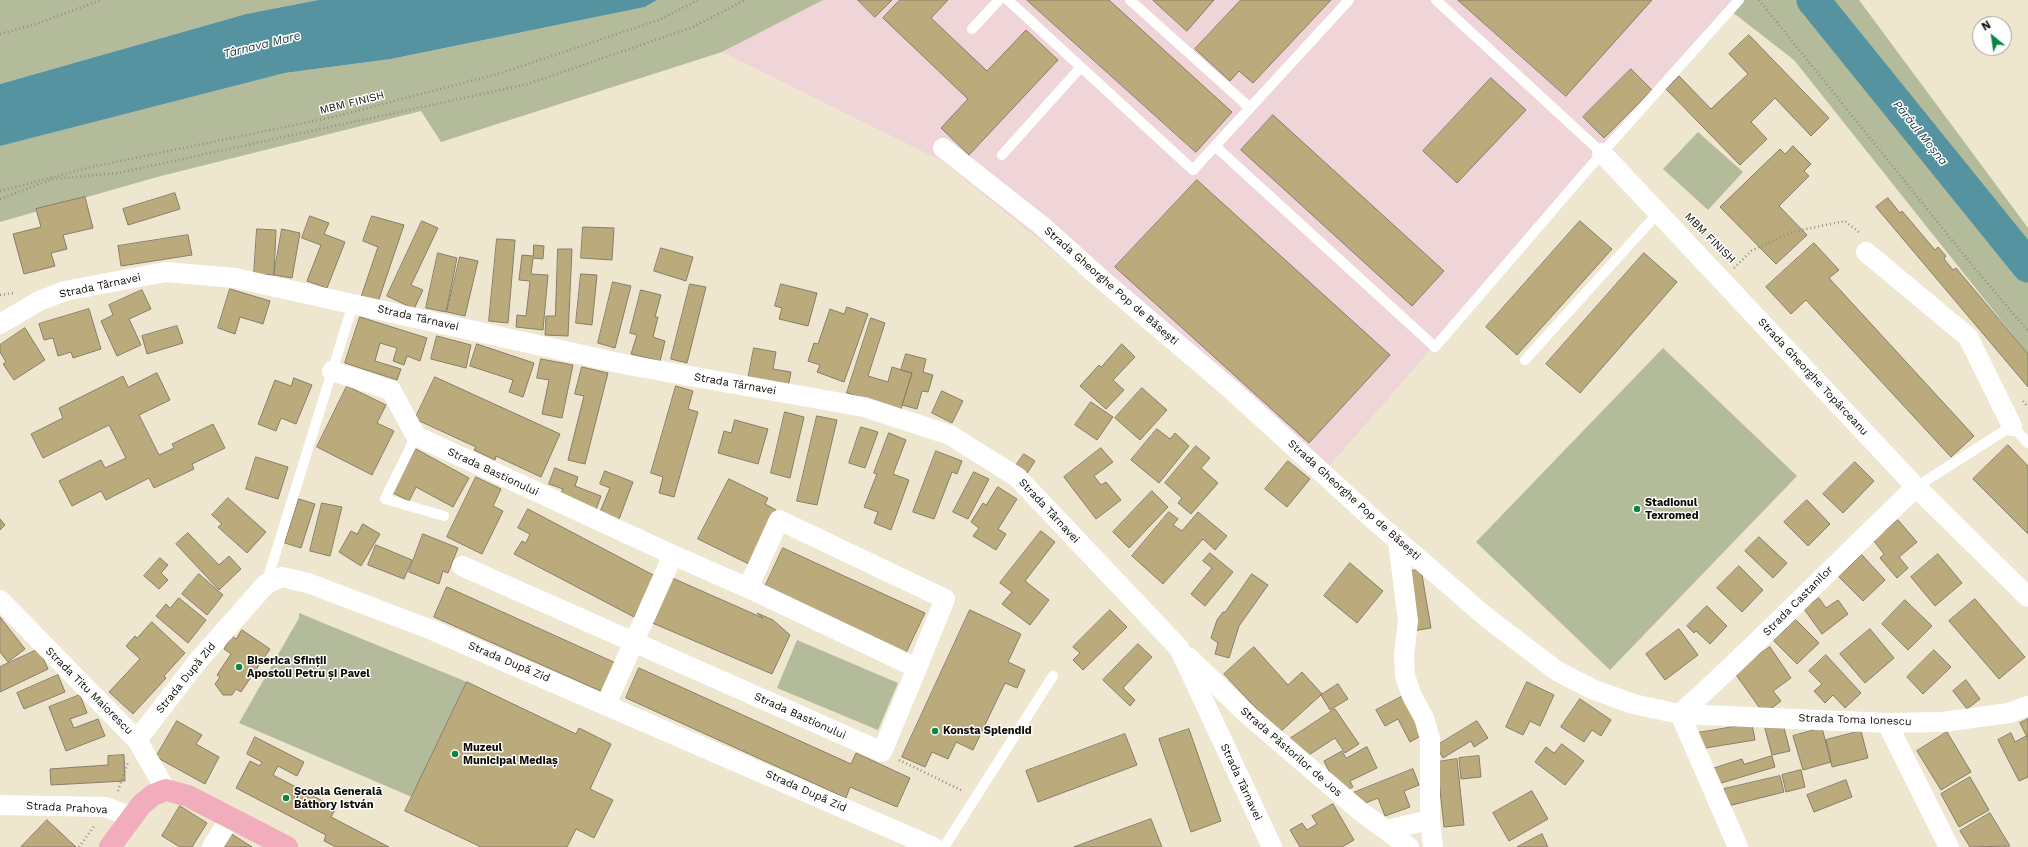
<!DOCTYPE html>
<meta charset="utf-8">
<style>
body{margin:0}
#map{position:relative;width:2028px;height:847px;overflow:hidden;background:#eee6cf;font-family:"Work Sans",sans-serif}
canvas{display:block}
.north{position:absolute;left:1972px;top:16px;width:40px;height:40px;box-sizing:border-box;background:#fff;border:1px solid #9f9e9b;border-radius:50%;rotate:330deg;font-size:11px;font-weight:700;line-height:16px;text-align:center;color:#0f0c05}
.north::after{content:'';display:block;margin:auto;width:14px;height:18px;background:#098641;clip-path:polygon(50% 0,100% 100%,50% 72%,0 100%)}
</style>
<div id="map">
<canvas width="2028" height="847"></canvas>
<div class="north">N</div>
</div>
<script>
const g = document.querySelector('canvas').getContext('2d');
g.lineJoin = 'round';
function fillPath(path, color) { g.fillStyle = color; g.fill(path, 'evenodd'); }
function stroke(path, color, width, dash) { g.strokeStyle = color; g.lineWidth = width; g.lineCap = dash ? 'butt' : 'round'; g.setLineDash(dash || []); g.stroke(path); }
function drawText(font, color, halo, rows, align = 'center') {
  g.font = font + ' "Work Sans",sans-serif'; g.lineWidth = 3; g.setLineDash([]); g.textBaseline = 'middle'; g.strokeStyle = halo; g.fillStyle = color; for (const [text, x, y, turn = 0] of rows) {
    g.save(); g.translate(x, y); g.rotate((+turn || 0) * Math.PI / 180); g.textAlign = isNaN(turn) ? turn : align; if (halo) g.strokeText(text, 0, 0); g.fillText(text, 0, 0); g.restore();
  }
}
const industrial = new Path2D(`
 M823 0H1741L1602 153 1323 473 1111 298 942 161 722 52Z`);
const green = new Path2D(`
 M0 0H318L246 14 0 84Z
 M657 0H823L722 52 441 142 421 111 157 177 0 222V146L6 144 285 73 391 59 645 7Z
 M1741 0H1859L2028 228V266L1923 137 2028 271V354L1794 60 1731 11Z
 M1698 132 1743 172 1708 210 1663 169Z
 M1663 348 1797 476 1610 670 1476 542Z
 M299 613 467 682 412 797 239 723 299 618Z
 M797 640 898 683 878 730 777 688Z`);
const water = new Path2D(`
 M318 0H657L645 7 391 59 285 73 0 146V84L246 14Z`);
const river = new Path2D(`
 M1813 0 2028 266`);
const building = new Path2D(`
 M858 0H892L875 17Z
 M900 0H948L931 18 987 71 1026 30 1058 60 969 155 941 128 968 99 883 18Z
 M1027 0H1109L1232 112 1196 152Z
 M1153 0H1214L1187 31Z
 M1241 0H1331L1253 83 1239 71 1230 81 1195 49Z
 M1458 0H1652L1566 96Z
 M1749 35 1829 118 1811 136 1775 98 1751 122 1767 139 1740 165 1666 89 1679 76 1711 109 1748 74 1729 54Z
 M1631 69 1652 90 1604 138 1583 117Z
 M1491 78 1526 110 1457 183 1423 151Z
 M1273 115 1444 271 1412 306 1241 150Z
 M1793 146 1811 164 1804 171 1809 176 1779 206 1807 235 1776 264 1720 207 1780 149 1785 154Z
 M1197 180 1390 355 1309 443 1115 267Z
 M175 193 180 209 128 225 123 209Z
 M85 197 93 228 63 235 67 249 51 253 55 266 24 274 13 234 41 227 36 209Z
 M1888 198 1900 213 1902 211 1935 250 1938 247 1946 256 1944 259 1953 270 1956 268 2028 354V387L1876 207Z
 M310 216 329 223 324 234 345 242 327 288 307 281 321 245 302 238Z
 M372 216 404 225 378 302 361 297 378 247 363 241Z
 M422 221 438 228 411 285 423 290 414 309 387 296Z
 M1580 221 1612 249 1517 355 1486 327Z
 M583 227 614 228 612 260 581 258Z
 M257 229 276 230 274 275 254 274Z
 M282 229 300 233 292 278 274 275Z
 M188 235 192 255 121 266 118 246Z
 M497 239 515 240 508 323 489 321Z
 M1814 243 1839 270 1829 278 1974 436 1951 457 1806 300 1791 314 1766 287Z
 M534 245 544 246 543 259 533 258 531 274 548 275 543 330 516 327 517 315 526 316 530 281 519 280 522 255 533 256Z
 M661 248 693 257 686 281 654 271Z
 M558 249H572L568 336 545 335 546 316H555Z
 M438 253 457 258 446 312 426 308Z
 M1644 253 1677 282 1580 393 1546 364Z
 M460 257 478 261 465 316 447 312Z
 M581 274 597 275 592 325 576 323Z
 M613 282 631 286 615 348 598 343Z
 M690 284 706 287 687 363 671 359Z
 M781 284 817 293 808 326 779 319 782 308 775 306Z
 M230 289 270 301 263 324 240 317 235 334 218 328Z
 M142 290 151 309 129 319 141 345 117 356 101 321 113 315 109 305Z
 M641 290 661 295 655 317H658L653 337 665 341 660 361 631 354 637 335 630 333Z
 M847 307 868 314 844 382 817 372 820 365 808 361 814 343 818 344 830 309 844 314Z
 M89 309 101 349 73 358 71 352 58 356 53 338 44 340 39 324Z
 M360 317 427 338 420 361 407 356 404 365 393 361 397 348 380 343 375 361 401 369 397 380 345 363Z
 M871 318 885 323 868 376 888 382 892 367 912 373 901 409 847 393Z
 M177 326 183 343 147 354 142 336Z
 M25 328 45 360 14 380 3 364 6 362 0 352V345Z
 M437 336 471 345 466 368 431 359Z
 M477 344 534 363 523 397 509 392 513 380 470 366Z
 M1122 344 1135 357 1113 380 1124 390 1106 409 1080 386 1099 365 1101 367Z
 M754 348 776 352 773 369 791 372 788 387 748 379Z
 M906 354 926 359 923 372 933 375 928 392 922 391 917 409 902 405 912 373 901 370Z
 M541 359 573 365 562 418 542 414 549 380 537 378Z
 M582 367 608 373 585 464 568 460 584 396 575 394Z
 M157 373 170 400 139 415 159 455 174 448 172 444 213 424 225 448 192 464 194 469 154 488 149 478 106 500 101 491 72 506 59 481 101 460 105 468 126 458 109 425 43 458 31 434 63 418 59 408 123 376 128 387Z
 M435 377 560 434 541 477 496 456 495 460 474 450 476 447 415 419Z
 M294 378 312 385 296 424 281 418 276 431 258 424 275 380 291 386Z
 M347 386 386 405 377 423 394 431 372 475 317 447Z
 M676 386 693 391 688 409 698 412 674 497 659 493 663 477 651 473Z
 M1142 388 1167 410 1140 440 1115 418Z
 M942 391 963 401 952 423 932 413Z
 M1091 402 1113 417 1097 440 1075 425Z
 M785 412 804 417 790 478 771 473Z
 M817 416 837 420 817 505 797 501Z
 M735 420 768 429 758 464 718 453 724 431 731 433Z
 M861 427 878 432 865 468 849 463Z
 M1157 429 1170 439 1175 433 1189 446 1159 483 1131 460Z
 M889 433 906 440 893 474 909 480 891 530 874 523 878 512 864 507 877 474 874 473Z
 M2008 445 2028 466V534L1973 479Z
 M1196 446 1210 458 1201 468 1218 483 1191 514 1178 503 1182 498 1165 483Z
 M1101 448 1113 462 1094 476 1101 485 1106 482 1121 500 1096 519 1064 477Z
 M416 449 469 478 453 507 416 487 409 501 393 493Z
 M936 451 962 461 957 474 952 472 934 519 913 512Z
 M1024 454 1035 461 1026 475 1015 467Z
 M256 457 288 467 278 499 246 489Z
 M1288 461 1310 479 1287 507 1265 489Z
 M1855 462 1874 481 1843 513 1823 494Z
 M555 468 578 477 575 486 601 496 596 510 560 496 563 489 549 484Z
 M605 471 633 482 618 522 599 514 610 488 600 484Z
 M974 472 989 479 968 519 953 512Z
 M476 477 501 489 493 506 503 511 482 554 447 537Z
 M729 479 768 498 765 504 776 510 749 564 698 539Z
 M998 487 1017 499 998 529 1006 534 996 550 973 536 979 528 971 522 983 503 986 505Z
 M1152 491 1168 507 1129 548 1113 532Z
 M228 498 266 532 247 553 218 527 222 524 212 515Z
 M299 499 315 504 301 548 285 543Z
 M1807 500 1830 524 1808 546 1784 522Z
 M322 503 342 507 330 556 310 551Z
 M528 509 655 576 634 617 514 554 522 541 526 543 530 534 518 528Z
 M1169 512 1178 519 1173 525 1182 531 1198 512 1227 536 1215 550 1203 539 1163 584 1132 556Z
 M0 519 5 525 0 530Z
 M1898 520 1917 542 1899 557 1908 568 1897 578 1880 558 1884 554 1874 541Z
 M363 524 380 534 361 566 339 552 351 531 357 534Z
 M1041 531 1055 542 1025 581 1049 600 1030 625 1002 604 1012 592 1000 583Z
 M188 533 219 565 229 556 241 569 219 590 176 544Z
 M423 534 458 548 448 573 443 571 439 584 409 572Z
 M1759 537 1787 563 1773 578 1745 551Z
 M376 545 412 560 404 579 368 565Z
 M783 548 925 613 905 655 763 591Z
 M1210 553 1233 572 1205 606 1191 594 1212 568 1203 561Z
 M1938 554 1962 583 1935 606 1911 577Z
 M1862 555 1885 580 1863 601 1839 577Z
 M160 558 168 565 161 573 168 580 159 589 144 576Z
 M1350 563 1383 591 1357 623 1324 596Z
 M1739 566 1763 590 1742 612 1717 588Z
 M1421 569 1431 628 1413 631 1403 573Z
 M199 574 223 595 207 615 182 594Z
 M1252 574 1268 585 1239 626 1229 658 1215 654 1218 643 1211 638 1217 620 1223 612H1225Z
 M670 577 763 618 757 613 773 620 790 635 772 674 650 622Z
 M447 587 618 664 605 693 434 617Z
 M179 598 206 620 188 643 156 616 166 604 170 608Z
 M1819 598 1826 608 1838 600 1848 614 1822 634 1804 609Z
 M1975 599 2025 657 1999 679 1949 621Z
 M1905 600 1932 626 1908 650 1882 624Z
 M1707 606 1727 626 1710 644 1696 631 1694 633 1687 626Z
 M970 610 1021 634 1008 662 1025 670 1017 688 1005 683 973 750 956 742 948 759 932 752 925 767 902 757Z
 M1110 610 1127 627 1083 670 1073 660 1080 653 1073 647Z
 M0 617 25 649 8 662 0 652Z
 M1796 620 1819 643 1797 664 1774 641Z
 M152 622 185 653 164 676 166 678 133 714 109 692 140 659 126 646 135 636 137 638Z
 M1679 629 1698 655 1665 680 1646 654Z
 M1870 629 1894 658 1865 683 1840 654Z
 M242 630 270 649 241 692 236 689 232 695H223L215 684 220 677 217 675 231 654 224 649 232 636 236 639Z
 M1138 644 1152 657 1123 688 1135 700 1130 706 1103 680Z
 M1254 647 1288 685 1302 672 1322 694 1279 733 1224 674Z
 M1770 647 1791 678 1773 691 1781 701 1764 714 1734 672Z
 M39 649 48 669 0 692V667Z
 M1934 650 1951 667 1923 694 1907 677Z
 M1826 655 1861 693 1845 708 1833 695 1825 703 1814 691 1822 684 1809 671Z
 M639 668 851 764 856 753 910 778 897 807 850 787 846 798 626 698Z
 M58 675 65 692 24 709 17 693Z
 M1966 680 1980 699 1967 709 1953 691Z
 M467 682 576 734 579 728 611 744 590 789 613 800 594 838 576 829 567 847H481L405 811Z
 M1527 682 1554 695 1540 726 1530 721 1523 735 1506 727Z
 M1338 684 1348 699 1330 710 1321 695Z
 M80 695 87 713 70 719 74 728 98 719 105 736 66 751 49 707Z
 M1405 695 1426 733 1410 742 1398 719 1385 726 1376 710Z
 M1580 699 1611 720 1601 736 1592 730 1584 742 1561 727Z
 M1335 709 1359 744 1345 753 1335 738 1301 760 1288 740Z
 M2028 719V737H2027L2020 723Z
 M1782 720 1790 751 1772 755 1764 725Z
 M177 721 202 735 196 744 219 757 205 784 156 757Z
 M1477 721 1488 738 1474 747 1471 741 1443 758 1436 746Z
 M1752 724 1755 740 1699 749 1697 733Z
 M1822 728 1831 762 1803 770 1793 736Z
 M1189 729 1221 821 1191 832 1159 739Z
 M1861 731 1868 758 1832 767 1826 740Z
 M1947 732 1971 772 1941 790 1917 751Z
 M2011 733 2015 742 2026 736 2028 740V777L2019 781 1998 740Z
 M1125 734 1137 765 1038 802 1026 771Z
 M255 737 304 762 297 776 278 766 273 775 336 808 331 817 389 847H336L324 841 326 835 236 788 250 761 260 766 262 762 247 754Z
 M1562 744 1584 761 1565 785 1535 762 1546 747 1554 753Z
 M1367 747 1377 768 1350 781 1353 787 1340 793 1324 761 1342 751 1346 758Z
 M124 755 125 781 51 785 50 769 108 765V756Z
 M1479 756 1481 777 1461 779 1459 758Z
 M1772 756 1775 767 1718 784 1714 768 1742 759 1744 764Z
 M1457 759 1464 825 1444 827 1437 762Z
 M1413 769 1419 785 1404 791 1410 807 1385 816 1378 798 1358 806 1353 793Z
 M1801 770 1805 787 1786 792 1782 775Z
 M1780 776 1784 792 1728 806 1724 789Z
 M1970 777 1989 810 1959 827 1941 794Z
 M1846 780 1852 797 1814 812 1807 795Z
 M1532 791 1548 819 1509 841 1493 813Z
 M1333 804 1354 840 1342 847H1300L1290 830 1302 823 1307 830 1317 824 1312 816Z
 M180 806 207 823 192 847H180L162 836Z
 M1990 813 2010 846 1970 847 1960 831Z
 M1151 819 1162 847H1074Z
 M47 820 76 847H21Z
 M230 833 252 847H221Z
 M1542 834 1548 847H1517Z`);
const path = new Path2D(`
 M1759 0 1972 265 2028 331
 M0 34 36 24 101 0
 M0 191 91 167 333 117 501 73 659 20 698 0
 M0 199 53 179 118 173 528 84 693 27 745 0
 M1734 268 1751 251 1792 232 1845 221 1861 234
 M0 295 13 293
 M2023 401 2028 407
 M899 760 963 791
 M118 791 128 762
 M79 847 95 825`);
const service = new Path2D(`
 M1008 0 1193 170 1349 0
 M1130 0 1250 108
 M1436 0 1602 153
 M972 29 999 0
 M1215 146 1435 347 1602 153 1739 0
 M1002 155 1081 67
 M1525 360 1659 212
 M416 436 385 499 444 516
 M1916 487 2012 426 2028 443
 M266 584 353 304
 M944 847 1053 676`);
const minor = new Path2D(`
 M943 148 1041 225 1100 278 1234 392 1375 521 1486 617 1557 671 1592 689 1633 704 1680 714 1887 723 1943 722 2009 713 2028 706
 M1602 153 1916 487 2028 597
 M1866 252 1968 337 2012 426
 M0 324 39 301 65 291 165 272 235 278 628 365 864 407 950 435 1017 477 1179 648 1272 847
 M332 371 391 390 416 436 673 555 748 588 917 668 945 599 779 520 748 588
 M1398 541 1408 621 1404 655 1405 676 1412 696 1424 718 1430 738V820L1433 847
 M462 566 882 752 917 668
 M0 600 137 740 166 790
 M1188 657 1248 715 1360 811 1409 847
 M606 704 673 555
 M1680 714C1761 641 1837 562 1916 487
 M1680 714 1738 847
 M1887 723 1949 847
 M137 740 197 662 266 584 282 577 308 583 432 630 933 847
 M0 805 105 807 132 817
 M1387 830 1430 820
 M212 847 231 817`);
const primary = new Path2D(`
 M110 847 141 805 153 795 166 790 188 796 287 847`);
const markers = [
 [1637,509,4,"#098641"],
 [239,667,4,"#098641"],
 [935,731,4,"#098641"],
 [455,754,4,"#098641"],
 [286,798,4,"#098641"]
];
const streetNames = [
 ["MBM FINISH",352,103,-14],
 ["MBM FINISH",1710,238,45],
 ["Strada Târnavei",100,286,-12],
 ["Strada Gheorghe Pop de Băsești",1111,286,41],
 ["Strada Târnavei",418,318,13],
 ["Strada Gheorghe Topârceanu",1813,377,47],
 ["Strada Târnavei",735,384,10],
 ["Strada Bastionului",493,472,25],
 ["Strada Gheorghe Pop de Băsești",1354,500,42],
 ["Strada Târnavei",1049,511,47],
 ["Strada Castanilor",1798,601,-45],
 ["Strada După Zid",509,662,23],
 ["Strada După Zid",186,678,-51],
 ["Strada Titu Maiorescu",89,691,45],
 ["Strada Bastionului",800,716,24],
 ["Strada Toma Ionescu",1855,720,2],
 ["Strada Păstorilor de Jos",1291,752,41],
 ["Strada Târnavei",1241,782,65],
 ["Strada După Zid",806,791,24],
 ["Strada Prahova",67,808,3]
];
const poiNames = [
 ["Stadionul",1645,503],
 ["Texromed",1645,516],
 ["Biserica Sfinții",247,661],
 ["Apostoli Petru și Pavel",247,674],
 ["Konsta Splendid",943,731],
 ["Muzeul",463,748],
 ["Municipal Mediaș",463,761],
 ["Școala Generală",294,792],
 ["Báthory István",294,805]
];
const waterNames = [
 ["Târnava Mare",262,45,-14],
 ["Pârâul Moșna",1920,133,51]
];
fillPath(industrial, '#efd5d8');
fillPath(green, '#b3bb9b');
fillPath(water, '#5693a1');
stroke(river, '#5693a1', 33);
fillPath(building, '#bbaa7b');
stroke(building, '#867e69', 1);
stroke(path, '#948e7e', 2.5, [1, 3]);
stroke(service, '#fff', 10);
stroke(minor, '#fff', 20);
stroke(primary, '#f2adbc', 22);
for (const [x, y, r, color] of markers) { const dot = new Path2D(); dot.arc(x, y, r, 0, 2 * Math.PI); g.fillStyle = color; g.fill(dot); stroke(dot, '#fff', 1.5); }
drawText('11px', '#0f0c05', '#fff', streetNames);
drawText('bold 11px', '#0f0c05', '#fff', poiNames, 'left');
drawText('italic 12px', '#17363d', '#fff', waterNames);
</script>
